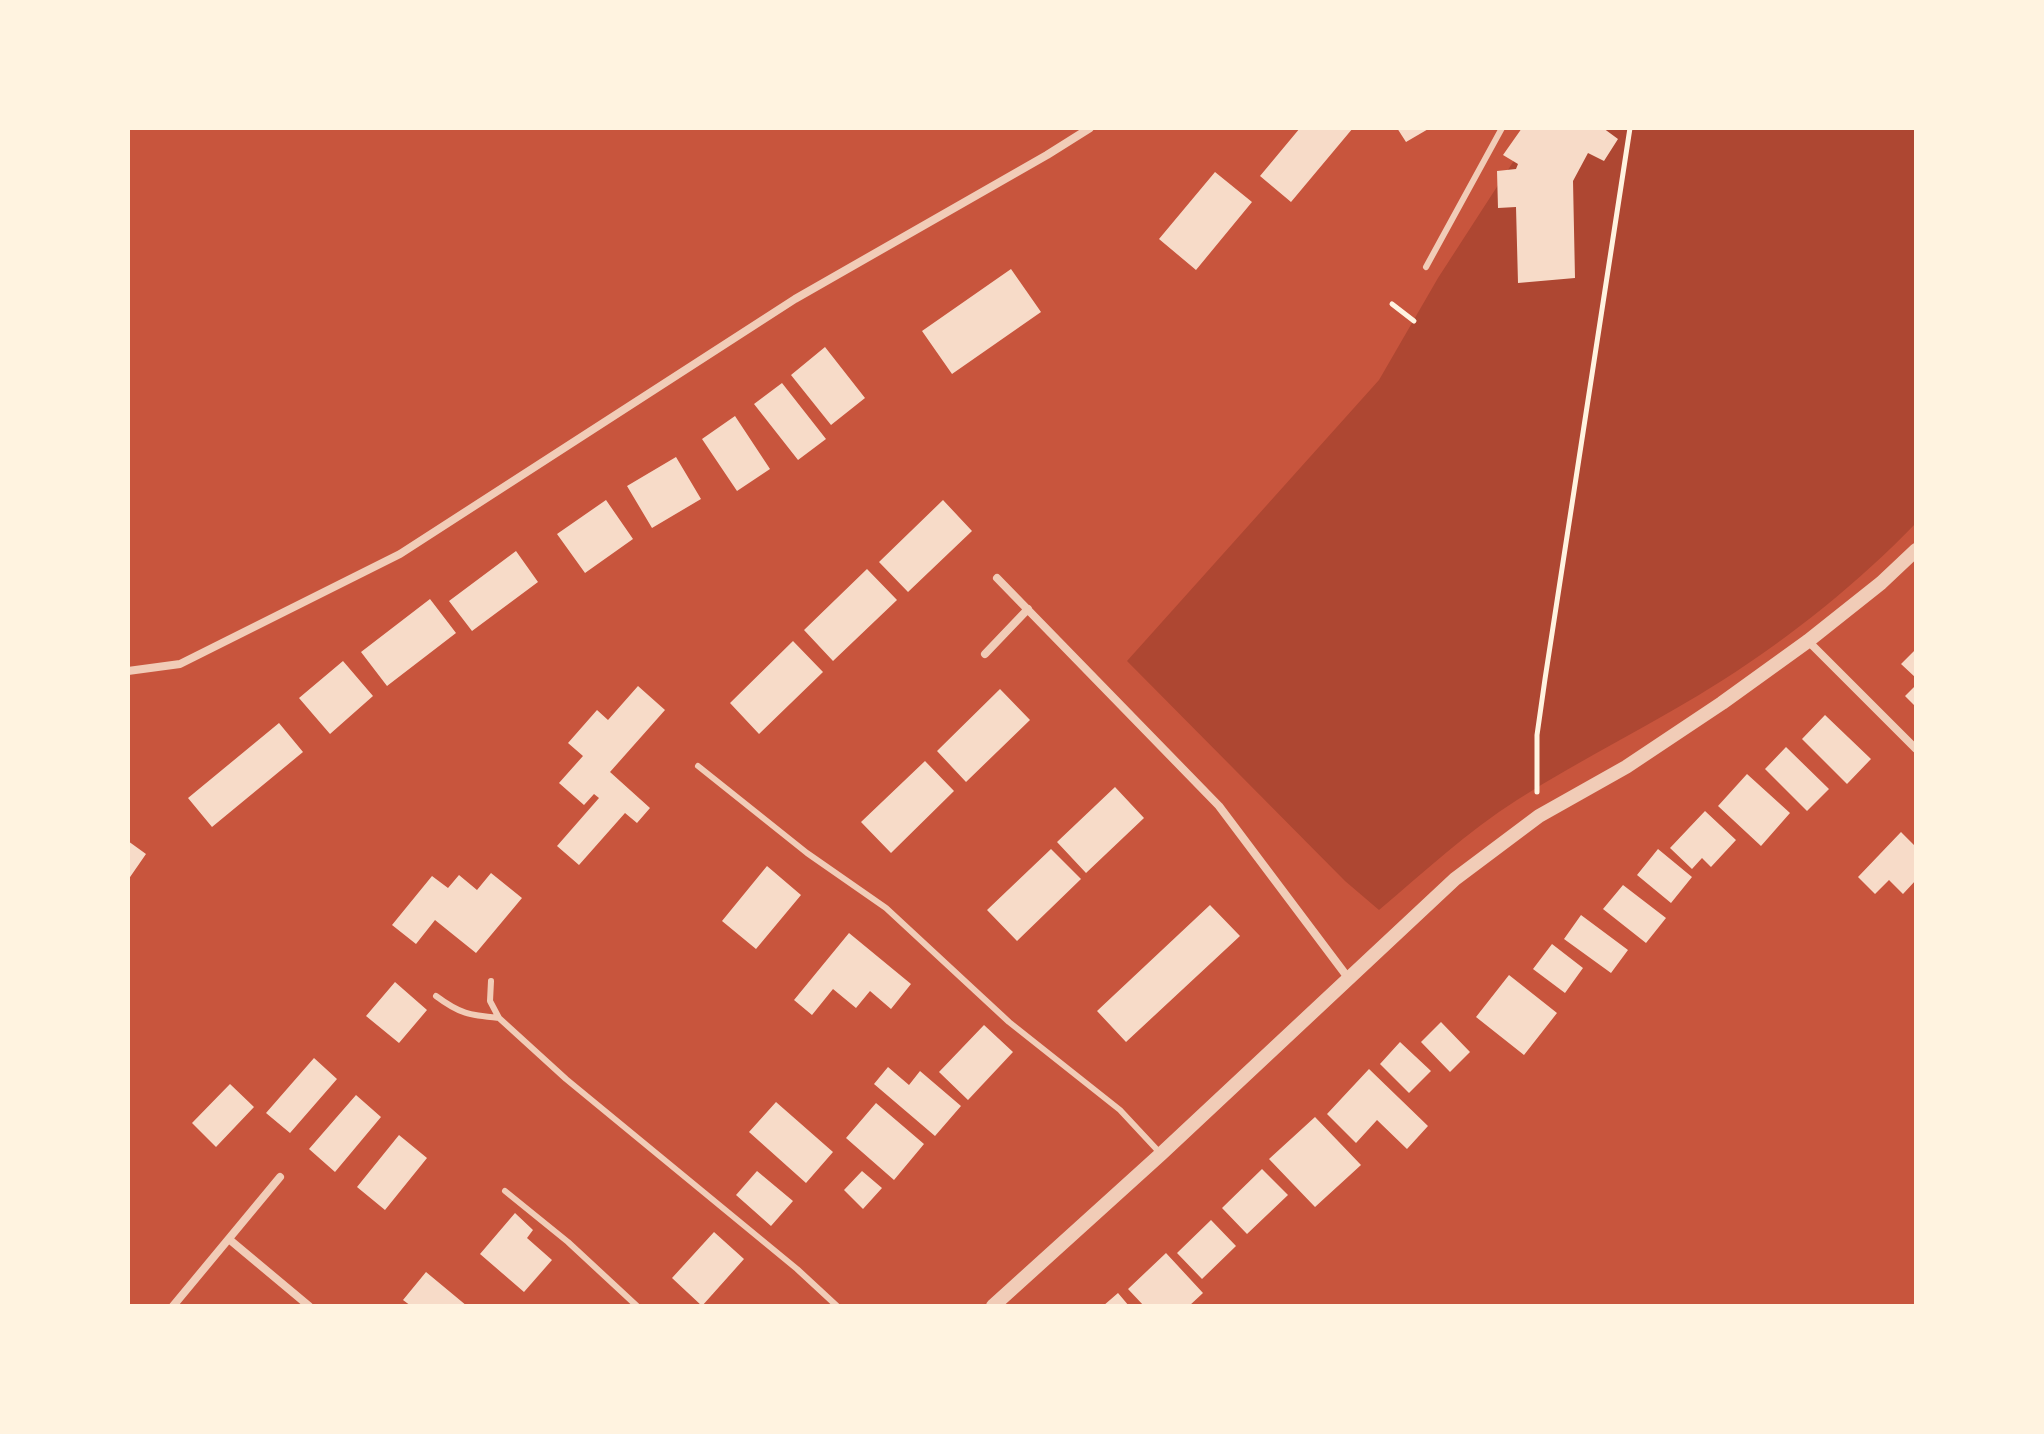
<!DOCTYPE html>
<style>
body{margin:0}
#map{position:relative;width:2044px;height:1434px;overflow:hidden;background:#c8553d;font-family:"Varela Round",sans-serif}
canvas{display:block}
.frame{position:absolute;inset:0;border:130px solid #fff3e0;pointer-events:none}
</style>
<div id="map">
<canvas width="2044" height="1434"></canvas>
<div class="frame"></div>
</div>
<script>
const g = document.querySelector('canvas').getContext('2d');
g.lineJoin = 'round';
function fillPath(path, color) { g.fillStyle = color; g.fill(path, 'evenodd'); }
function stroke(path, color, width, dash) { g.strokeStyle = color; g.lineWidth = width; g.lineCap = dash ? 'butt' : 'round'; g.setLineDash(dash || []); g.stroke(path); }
const green = new Path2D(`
 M1535 128H1916V523C1859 582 1792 636 1723 680 1656 723 1584 757 1517 800 1467 832 1424 872 1379 910L1345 881 1127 661 1379 380 1438 278Z`);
const building = new Path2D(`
 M1300 128H1353L1291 202 1260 176Z
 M1397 128H1430L1406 142Z
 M1522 128H1603L1618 139 1604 161 1588 153 1573 181 1575 278 1518 283 1516 207 1498 208 1497 171 1516 169 1518 164 1503 155Z
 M1215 172 1252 202 1196 270 1159 239Z
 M1011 269 1041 312 952 374 922 331Z
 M825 347 865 398 831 425 791 375Z
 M782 383 826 439 798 460 754 404Z
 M735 416 770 469 737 491 702 439Z
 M676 457 701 499 652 528 627 486Z
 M606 500 633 539 585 573 557 534Z
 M943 500 972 531 908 592 879 562Z
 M516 551 538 582 472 631 449 601Z
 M867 569 897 600 833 661 804 630Z
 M430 599 456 633 387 686 361 652Z
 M793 641 823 672 759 734 730 703Z
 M1916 649V678L1901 664Z
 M343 661 373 696 330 734 299 698Z
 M1916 685V707L1905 696Z
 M638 686 665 710 610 772 650 808 637 823 625 813 579 865 557 846 599 798 594 794 584 805 559 783 583 756 568 743 597 710 608 720Z
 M1000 689 1030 720 966 782 937 751Z
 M1825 715 1871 759 1847 784 1802 739Z
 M279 723 303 752 212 827 188 798Z
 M1786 747 1829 789 1807 811 1765 769Z
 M925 761 954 791 891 853 861 822Z
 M1747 774 1790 813 1761 846 1718 806Z
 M1115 787 1144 818 1086 873 1057 842Z
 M1705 811 1736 840 1711 867 1702 858 1692 869 1670 848Z
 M1901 832 1916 847V880L1903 894 1889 880 1875 894 1858 877Z
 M128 841 146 854 128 880Z
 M1051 849 1081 879 1017 941 987 910Z
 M1658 849 1692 877 1671 903 1637 875Z
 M767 866 801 895 756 949 722 921Z
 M491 873 522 898 476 953 435 920 416 944 392 925 432 876 448 888 459 875 477 890Z
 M1623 885 1666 918 1646 943 1603 909Z
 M1210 905 1240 936 1126 1042 1097 1011Z
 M1581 915 1628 950 1611 973 1564 939Z
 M849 933 911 984 891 1009 870 991 856 1008 833 989 812 1015 794 1000Z
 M1552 944 1583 968 1565 993 1533 969Z
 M1509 975 1557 1013 1524 1055 1476 1017Z
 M395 982 427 1010 399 1043 366 1016Z
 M1441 1022 1470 1052 1450 1072 1421 1042Z
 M984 1025 1013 1052 968 1100 939 1072Z
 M1400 1042 1431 1071 1409 1093 1380 1064Z
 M314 1058 337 1079 290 1133 266 1113Z
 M888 1067 909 1085 920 1071 961 1106 935 1136 874 1084Z
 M1369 1069 1428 1126 1407 1149 1377 1120 1356 1143 1327 1114Z
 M230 1084 254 1107 216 1147 192 1123Z
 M356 1095 381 1117 335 1172 309 1149Z
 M776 1102 833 1152 806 1183 749 1132Z
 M876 1103 924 1144 894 1180 846 1138Z
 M1315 1117 1361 1165 1315 1207 1269 1159Z
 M399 1135 427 1158 385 1210 357 1187Z
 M1262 1169 1288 1195 1247 1234 1222 1208Z
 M757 1171 793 1201 771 1226 736 1195Z
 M862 1171 882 1188 863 1209 844 1190Z
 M515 1213 533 1230 527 1238 552 1260 524 1292 480 1254Z
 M1211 1220 1236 1246 1202 1279 1177 1253Z
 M714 1232 744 1259 702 1306 672 1278Z
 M1166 1253 1203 1293 1189 1306H1144L1128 1289Z
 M426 1272 467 1306H411L403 1300Z
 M1118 1293 1129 1306H1103Z`);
const path = new Path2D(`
 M1392 304 1414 321
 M1537 792V735L1545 679 1630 128`);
const service = new Path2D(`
 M1426 267 1502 128
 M698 766 807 853 886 908 1009 1022 1120 1110 1161 1154
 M491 981 490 1001 499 1018 566 1079 797 1269 837 1306
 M436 996C460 1014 469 1015 499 1018
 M505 1191 568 1242 637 1306`);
const minor = new Path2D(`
 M997 578 1219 806 1349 979
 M1808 641 1916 749
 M985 654 1028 609
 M128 671 180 664 400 554 795 299 1047 155 1090 128
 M230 1240 309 1306
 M173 1306 280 1177`);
const tertiary = new Path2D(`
 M993 1306 1161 1154 1455 879 1539 816 1626 767 1722 703 1808 641 1881 583 1916 550`);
fillPath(green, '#ae4732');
fillPath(building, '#f7dbc8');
stroke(path, '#fff3e0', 5);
stroke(service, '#f1ccb7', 6);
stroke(minor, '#f1ccb7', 8);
stroke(tertiary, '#f1ccb7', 14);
</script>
